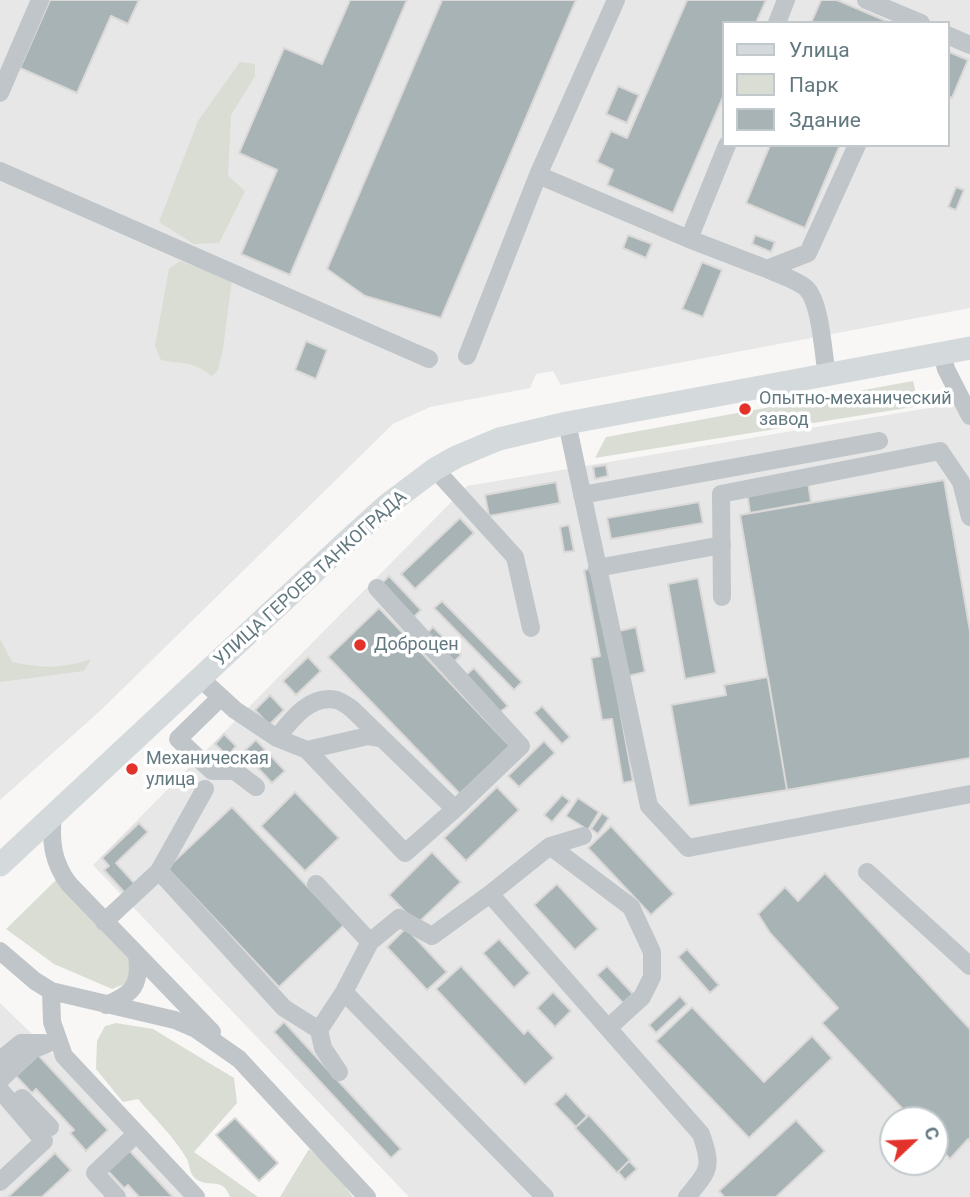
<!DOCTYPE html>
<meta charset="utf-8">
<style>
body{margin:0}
#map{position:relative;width:970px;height:1197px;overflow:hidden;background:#f8f7f5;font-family:Roboto,sans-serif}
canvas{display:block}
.legend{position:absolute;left:722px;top:21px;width:228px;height:126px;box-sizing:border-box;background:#fff;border:2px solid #c1c9cc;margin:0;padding:9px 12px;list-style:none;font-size:21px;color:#637980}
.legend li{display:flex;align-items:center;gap:14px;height:35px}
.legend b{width:35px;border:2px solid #c1c9cc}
.north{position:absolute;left:879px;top:1106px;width:70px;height:70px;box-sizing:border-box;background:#fff;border:2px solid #c1c9cc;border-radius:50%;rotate:67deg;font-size:19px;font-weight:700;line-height:28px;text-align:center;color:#637980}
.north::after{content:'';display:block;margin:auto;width:24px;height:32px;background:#e3322a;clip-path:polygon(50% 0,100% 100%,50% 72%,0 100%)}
</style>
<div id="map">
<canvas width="970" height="1197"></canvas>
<ul class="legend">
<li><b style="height:9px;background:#d4d9dc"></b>Улица</li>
<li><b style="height:19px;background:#d9ddd4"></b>Парк</li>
<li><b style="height:19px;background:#a8b3b6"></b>Здание</li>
</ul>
<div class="north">С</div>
</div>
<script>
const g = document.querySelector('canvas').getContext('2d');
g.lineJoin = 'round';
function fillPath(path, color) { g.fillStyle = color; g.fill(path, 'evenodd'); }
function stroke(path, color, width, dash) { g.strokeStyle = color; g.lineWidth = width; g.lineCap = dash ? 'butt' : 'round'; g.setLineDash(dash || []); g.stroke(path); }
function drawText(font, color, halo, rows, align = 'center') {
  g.font = font + ' Roboto,sans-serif'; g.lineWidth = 7; g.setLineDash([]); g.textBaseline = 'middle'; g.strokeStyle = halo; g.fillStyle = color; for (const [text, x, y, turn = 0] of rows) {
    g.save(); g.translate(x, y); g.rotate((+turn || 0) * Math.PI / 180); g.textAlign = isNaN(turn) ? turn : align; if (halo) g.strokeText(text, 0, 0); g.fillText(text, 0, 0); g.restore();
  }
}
const built = new Path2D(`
 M0 0H970V308L561 385 553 371 536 374 530 388 430 407 393 424 101 710 0 800ZM723 23H947V145H723Z
 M970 401V1197H409L93 865 467 486ZM893 1120H935V1162H893Z
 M0 1003 136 1134 192 1197H0Z`);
const green = new Path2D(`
 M240 62 255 64V76L231 115 228 176 245 191 219 243 194 244 159 222 198 121Z
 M180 261 232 279 223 349 218 370 212 376C191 360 184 365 161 360L155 346 169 269Z
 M913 381 919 406 595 458 606 437Z
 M0 639 12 662C42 668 62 669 91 659L84 671 0 682Z
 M57 879 127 952 132 966 127 983 112 989 54 964 6 929Z
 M116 1023 153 1029 234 1078 237 1103 194 1152 258 1197H230C222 1175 209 1190 195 1178 189 1173 190 1165 187 1159 174 1137 154 1118 138 1099L123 1102 96 1069 97 1041 105 1026Z
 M309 1149 328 1165 353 1197H280Z`);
const building = new Path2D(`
 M50 0H139L128 24 111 16 77 93 20 68Z
 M350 0H407L290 275 241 254 277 170 239 153 284 48 322 64Z
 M442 0H576L441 318 365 296 327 269Z
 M687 0H766L756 23H723V97L673 213 607 185 613 170 597 162 611 131 627 138Z
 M821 0H837L891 23H811Z
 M947 51 968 60 952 98 947 96Z
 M618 86 639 95 627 123 606 114Z
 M770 145H840L805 228 746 203Z
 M956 187 964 190 956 210 948 207Z
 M628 235 652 244 646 258 623 248Z
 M755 235 775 242 771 252 752 244Z
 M702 262 722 270 703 317 682 309Z
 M306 341 327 350 316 379 295 370Z
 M606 465 608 476 595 479 593 467Z
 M944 480 970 631V758L787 790 740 515Z
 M556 482 560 503 489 516 485 495Z
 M808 482 811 502 750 513 747 492Z
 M699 502 703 523 611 539 607 518Z
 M460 518 474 533 415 589 401 574Z
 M569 525 574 551 564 552 560 527Z
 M594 568 633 781 623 783 612 719 602 720 591 658 600 656 584 570Z
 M389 576 421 610 413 618 381 584Z
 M698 578 716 673 685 679 668 584Z
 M442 601 522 682 514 690 434 608Z
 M379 608 510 746 460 794 328 657Z
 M433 627 461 655 454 662 426 634Z
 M636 627 645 672 624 677 615 632Z
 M308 657 321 671 296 695 283 681Z
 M474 668 508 706 500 712 466 675Z
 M768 677 787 790 689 806 671 705 726 695 724 685Z
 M270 695 284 710 269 725 255 710Z
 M542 706 570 737 562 744 534 713Z
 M224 734 236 746 228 756 215 744Z
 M256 740 285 771 272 783 243 752Z
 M544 741 555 753 519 787 508 776Z
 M497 787 519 810 466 861 444 838Z
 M295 792 339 838 305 871 261 826Z
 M562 795 570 801 552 822 544 815Z
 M578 798 599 812 588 830 566 816Z
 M232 807 344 925 279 987 167 868Z
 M602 813 609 818 598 834 591 829Z
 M139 823 148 832 116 863 135 884 125 893 104 870 109 866 102 858Z
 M611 826 674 894 651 915 588 848Z
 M432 852 461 882 417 924 389 895Z
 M825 873 970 1029V1141L968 1139 950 1159 935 1143V1120H913L822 1023 838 1008 770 933 758 914 785 887 798 901Z
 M557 884 598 929 575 950 534 905Z
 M406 928 447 972 427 990 387 947Z
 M499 939 530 973 514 988 483 953Z
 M687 949 719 985 710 993 678 957Z
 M461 966 524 1034 528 1030 554 1058 525 1085 436 989Z
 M607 966 633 994 623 1003 597 975Z
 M553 992 571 1011 555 1027 537 1008Z
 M680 996 687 1004 656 1033 649 1025Z
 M692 1007 764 1082 812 1036 832 1058 749 1138 656 1041Z
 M284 1022 401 1149 391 1158 274 1032Z
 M38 1055 108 1130 86 1151 70 1133 74 1130 36 1089 32 1093 16 1076Z
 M566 1093 587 1116 576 1127 554 1104Z
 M589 1115 630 1160 617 1173 575 1128Z
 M235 1118 278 1163 259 1181 216 1135Z
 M796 1120 825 1151 776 1197H724L719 1191Z
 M129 1150 173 1197H139L128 1185 124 1188 107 1170Z
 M55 1153 71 1170 42 1197H8Z
 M629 1161 637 1169 625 1180 618 1172Z`);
const minor = new Path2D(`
 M866 0 921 23
 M777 23 786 0
 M947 35 970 45
 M0 93 40 0
 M0 171 429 359
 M538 175 689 239 767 269 808 253 857 145
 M689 239 727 145
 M767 269C779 275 798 280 807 289 821 304 823 354 827 375
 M942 353 946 369 970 416
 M467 356 538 175 616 0
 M567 423 649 806 688 848 970 794
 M435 469 515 557 531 628
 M582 495 879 441
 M597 568 722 545
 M377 588 521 746 455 809
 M722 597 721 494 940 451 961 482 970 517
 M201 679 235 710 277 738 307 750 405 853 455 809 352 709C348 706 342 702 337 700 310 694 291 720 277 738
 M221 697 178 739 212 771H235L256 787
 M307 750 368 736 380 738
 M53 816C50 841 53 863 69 884L212 1032
 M550 846 631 907 652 952V977L642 997 608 1028
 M159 871 284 1008 319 1030
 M867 872 970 966
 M316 884 370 942
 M490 894 701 1134C713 1168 709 1170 687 1197
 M104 922 159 871 205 789
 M0 951 35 981 51 991 175 1020 196 1029 239 1059 367 1197
 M51 991 52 1022 64 1056 196 1197
 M344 992 545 1197
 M106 1005C133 994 141 985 137 955
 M0 1060 21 1043H44
 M339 1072 323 1048 319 1030 344 992 370 942 399 918 432 936 490 894 550 846 583 836
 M0 1080 30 1051 58 1039
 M0 1090 44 1141 0 1182
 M22 1098 50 1127
 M117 1197 95 1173 136 1134`);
const major = new Path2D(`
 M0 865 344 544 387 505 435 469 456 457 499 439 567 423 970 348`);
const markers = [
 [745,409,7,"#e3322a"],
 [360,645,7,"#e3322a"],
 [132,769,7,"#e3322a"]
];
const poiNames = [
 ["Опытно-механический",759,399],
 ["завод",759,420],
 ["Доброцен",374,645],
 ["Механическая",146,759],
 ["улица",146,780]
];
const streetNames = [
 ["УЛИЦА ГЕРОЕВ ТАНКОГРАДА",311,579,-42]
];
fillPath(built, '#e6e7e6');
fillPath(green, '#d9ddd4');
fillPath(building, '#a8b3b6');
stroke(building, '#dad9d7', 2);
stroke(minor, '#bfc5c8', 18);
stroke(major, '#d4d9dc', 23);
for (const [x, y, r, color] of markers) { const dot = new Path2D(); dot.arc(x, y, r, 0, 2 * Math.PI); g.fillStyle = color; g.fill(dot); stroke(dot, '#fff', 2.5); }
drawText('18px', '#637980', '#fff', poiNames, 'left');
drawText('18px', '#637980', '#fff', streetNames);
</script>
